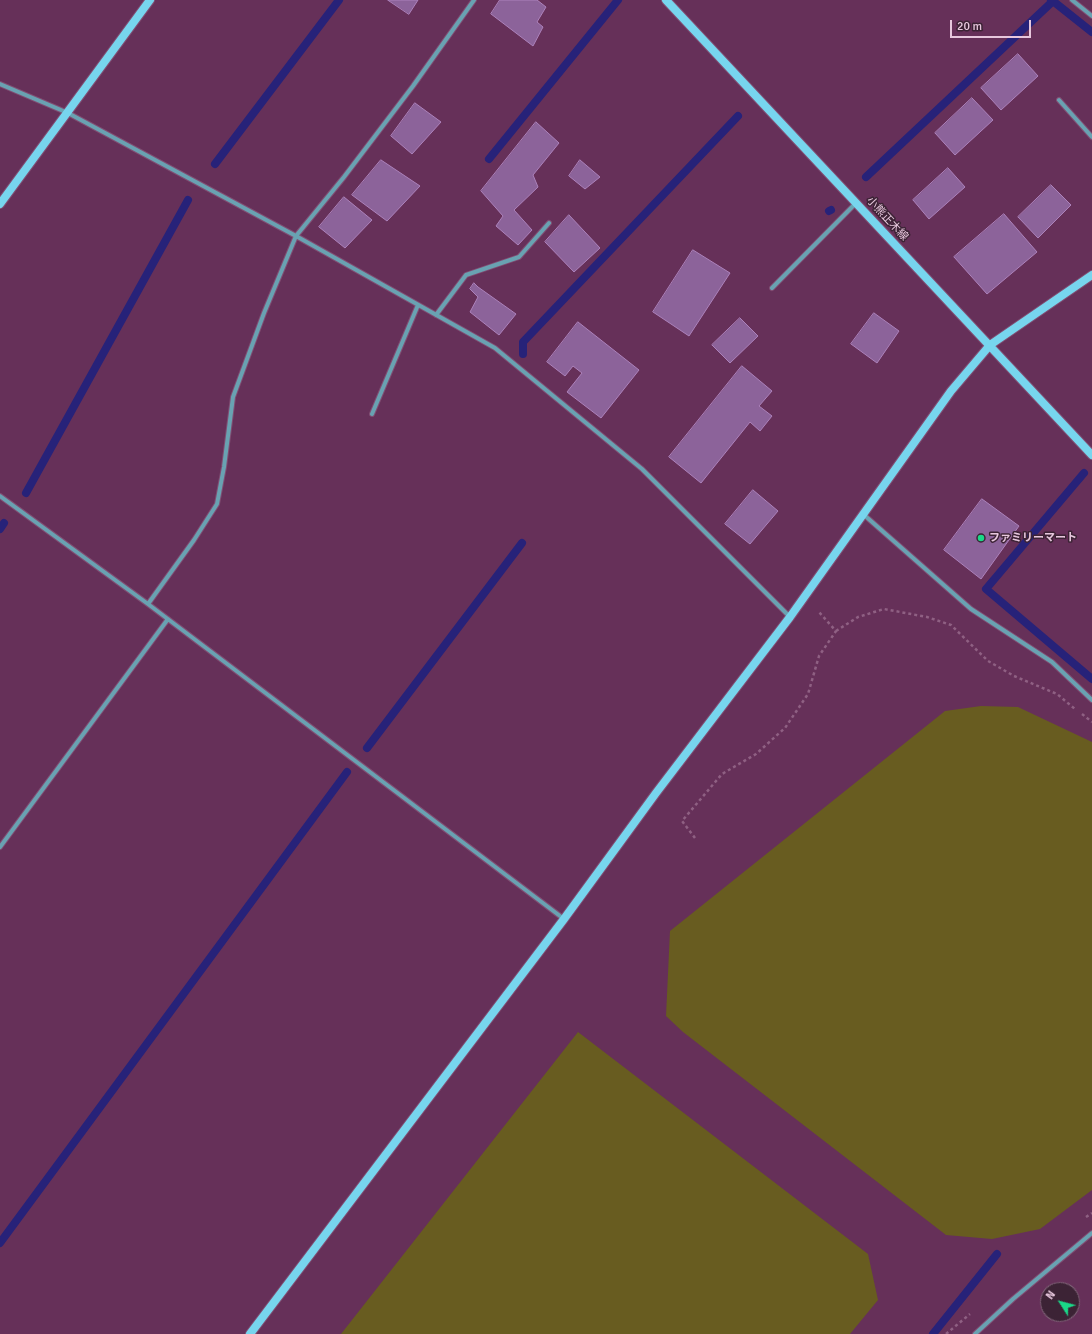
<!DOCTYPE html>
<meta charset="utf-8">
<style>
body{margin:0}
#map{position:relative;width:1092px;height:1334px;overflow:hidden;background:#663059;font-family:Signika,sans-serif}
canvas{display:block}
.north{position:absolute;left:1040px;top:1282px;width:40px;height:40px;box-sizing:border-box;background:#3c2335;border:1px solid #806578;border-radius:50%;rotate:306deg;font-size:11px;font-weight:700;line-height:16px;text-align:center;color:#e7c7dd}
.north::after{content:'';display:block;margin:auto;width:14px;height:18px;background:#1ad988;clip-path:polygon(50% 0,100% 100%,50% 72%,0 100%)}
.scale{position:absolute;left:950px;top:20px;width:81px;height:18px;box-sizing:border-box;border:2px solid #e7c7dd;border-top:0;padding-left:5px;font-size:12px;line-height:14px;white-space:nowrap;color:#e7c7dd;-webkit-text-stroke:3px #3c2335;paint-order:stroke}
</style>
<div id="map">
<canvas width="1092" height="1334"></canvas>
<div class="north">N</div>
<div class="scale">20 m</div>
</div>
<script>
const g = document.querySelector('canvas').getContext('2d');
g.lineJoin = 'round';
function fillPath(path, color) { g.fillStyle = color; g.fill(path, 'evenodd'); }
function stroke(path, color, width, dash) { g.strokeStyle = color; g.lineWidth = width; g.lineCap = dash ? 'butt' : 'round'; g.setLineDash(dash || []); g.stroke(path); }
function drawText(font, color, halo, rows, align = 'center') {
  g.font = font + ' Signika,"Noto Sans JP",sans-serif'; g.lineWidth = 3; g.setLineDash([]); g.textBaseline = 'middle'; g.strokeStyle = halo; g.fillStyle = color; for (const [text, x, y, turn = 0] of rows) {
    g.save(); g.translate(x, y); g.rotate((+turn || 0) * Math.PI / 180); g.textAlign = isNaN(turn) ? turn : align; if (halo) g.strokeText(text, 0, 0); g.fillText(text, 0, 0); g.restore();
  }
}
const green = new Path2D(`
 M981 706 1018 707 1092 742V1190L1040 1229 992 1239 946 1235 683 1032 666 1016 670 931 945 711Z
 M578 1032 868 1254 878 1300 850 1334H341Z`);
const stream = new Path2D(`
 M1053 1 1092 32
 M489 159 618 0
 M215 164 339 0
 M866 177 1053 1 1051 0
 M829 211 831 210
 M523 354V342L738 116
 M1084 473 986 589 1092 679
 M26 493 188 200
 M0 529 4 523
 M367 748 522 543
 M0 1243 347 772
 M933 1334 997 1254`);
const building = new Path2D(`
 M388 0H418L409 14Z
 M500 0H537L546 7 537 22 543 27 533 46 491 14Z
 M1018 54 1038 76 1001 110 981 88Z
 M972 98 993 120 955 155 935 133Z
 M415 103 441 122 412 154 391 136Z
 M536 122 559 143 533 175 538 187 514 210 532 230 518 245 496 226 503 216 481 191Z
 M381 160 420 186 387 221 352 195Z
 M580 160 600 177 585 189 569 176Z
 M948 168 965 187 929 219 913 200Z
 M1051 185 1071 205 1038 238 1018 217Z
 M344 197 372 220 345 248 319 227Z
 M1004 214 1037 252 987 294 954 257Z
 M569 215 600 248 574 272 545 242Z
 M693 250 730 273 689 336 653 312Z
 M474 283 478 287 516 314 499 335 470 312 478 297 470 289Z
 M874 313 899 331 877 363 851 344Z
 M740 318 758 336 730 363 712 345Z
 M578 322 639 370 601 418 567 392 582 373 573 366 565 376 547 362Z
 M742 366 772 391 759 406 772 416 760 431 750 422 701 483 669 457Z
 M753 490 778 511 750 544 725 524Z
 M982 499 1019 526 981 579 944 550Z`);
const path = new Path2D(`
 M836 631 858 617 884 609 927 617 951 625 988 661 1014 676 1057 694 1075 709
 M1082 714 1092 722
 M695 838 682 821 722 774 756 754 785 728 808 694 819 656 836 631 818 611
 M1086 1217 1092 1213
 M946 1334 970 1314`);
const street = new Path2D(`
 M1072 0 1092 16
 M0 84 68 113 296 236 495 348 642 469 790 617
 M1059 100 1092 137
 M772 288 856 203
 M436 315 466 275 519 257 549 223
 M372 414 418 305
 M0 496 148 604 564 919
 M863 514 971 609 1052 662 1092 700
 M148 604 194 540 217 504 224 467 233 397 264 313 296 236 344 177 413 86 474 0
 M0 847 168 619
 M975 1334 1013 1299 1092 1233`);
const secondary = new Path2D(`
 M666 0 1092 455
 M0 204 150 0
 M250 1334 564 919 656 793 790 617 951 391 990 345 1092 275`);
const markers = [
 [981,538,4,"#1ad988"]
];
const streetNames = [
 ["小熊正木線",887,219,47]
];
const poiNames = [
 ["ファミリーマート",989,538]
];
fillPath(green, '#685c20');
stroke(stream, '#272279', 8);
fillPath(building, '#8c639a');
stroke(building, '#ac82bb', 1);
stroke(street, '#804e73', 6);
stroke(secondary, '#804e73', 10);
stroke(path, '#8f6083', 2.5, [3, 3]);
stroke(street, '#69a2b2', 4);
stroke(secondary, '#77d5ee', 8);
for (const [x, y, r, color] of markers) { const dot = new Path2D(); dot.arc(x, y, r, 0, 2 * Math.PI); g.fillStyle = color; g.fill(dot); stroke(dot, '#3c2335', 1.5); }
drawText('11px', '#e7c7dd', '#3c2335', streetNames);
drawText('bold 11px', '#e7c7dd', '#3c2335', poiNames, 'left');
</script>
